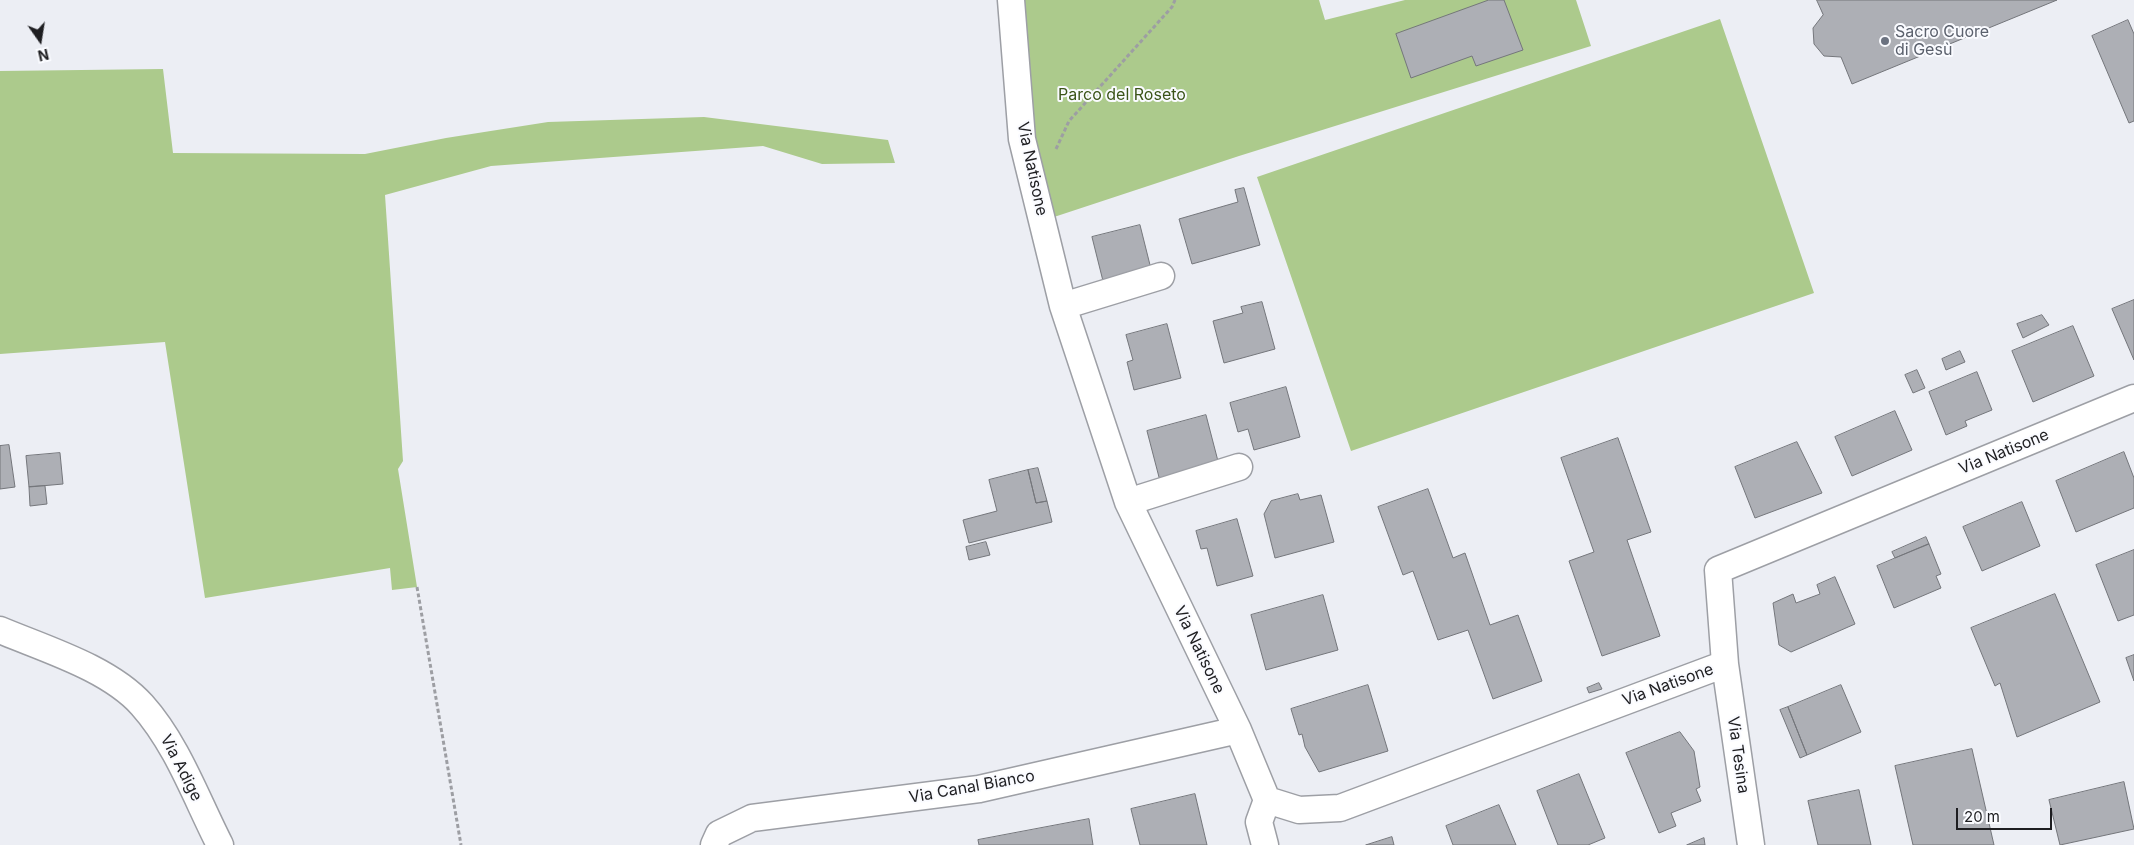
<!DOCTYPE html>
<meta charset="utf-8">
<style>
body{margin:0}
#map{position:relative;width:2134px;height:845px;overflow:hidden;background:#eceef4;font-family:Inter,sans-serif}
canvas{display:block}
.north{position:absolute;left:15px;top:15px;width:50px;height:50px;-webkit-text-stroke:4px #fafbff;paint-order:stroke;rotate:167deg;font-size:14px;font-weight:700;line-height:20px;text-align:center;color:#1e1e21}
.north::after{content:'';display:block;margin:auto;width:18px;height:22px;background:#1e1e21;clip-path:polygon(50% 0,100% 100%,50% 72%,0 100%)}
.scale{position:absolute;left:1956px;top:808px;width:96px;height:22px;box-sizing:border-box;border:2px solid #1e1e21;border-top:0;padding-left:6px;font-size:15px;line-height:18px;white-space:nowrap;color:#1e1e21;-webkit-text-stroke:4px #fafbff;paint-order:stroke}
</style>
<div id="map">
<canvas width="2134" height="845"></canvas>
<div class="north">N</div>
<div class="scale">20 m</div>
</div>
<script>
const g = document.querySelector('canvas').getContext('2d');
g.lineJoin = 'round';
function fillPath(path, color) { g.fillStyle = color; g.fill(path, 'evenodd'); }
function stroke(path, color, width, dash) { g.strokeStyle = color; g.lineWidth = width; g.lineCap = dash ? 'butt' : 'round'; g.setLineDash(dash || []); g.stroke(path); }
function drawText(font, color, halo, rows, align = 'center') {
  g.font = font + ' Inter,sans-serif'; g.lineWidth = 4; g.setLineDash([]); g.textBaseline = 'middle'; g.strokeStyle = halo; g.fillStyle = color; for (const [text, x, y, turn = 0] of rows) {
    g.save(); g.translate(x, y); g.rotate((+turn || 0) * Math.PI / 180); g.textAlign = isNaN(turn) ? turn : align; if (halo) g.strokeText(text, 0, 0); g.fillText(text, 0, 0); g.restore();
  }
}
const green = new Path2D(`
 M1018 0H1319L1325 20 1405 0H1576L1591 46 1239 156 1051 218 1030 138Z
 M1720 19 1814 293 1351 451 1257 177Z
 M163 69 173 153 365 154 446 138 548 122 704 117 888 140 895 163 822 164 763 146 491 166 385 195 403 461 398 469 417 587 392 590 390 568 205 598 165 342 0 354V71Z`);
const building = new Path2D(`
 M1489 0H1504L1523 50 1476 66 1472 56 1411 78 1396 34Z
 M1817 0H2057L1852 84 1841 57 1824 56 1814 44 1813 28 1823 15Z
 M2128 20 2134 34V121L2129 123 2092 36Z
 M1244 188 1260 245 1192 264 1179 219 1238 202 1235 190Z
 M1140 225 1153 277 1105 289 1092 237Z
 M2134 300V360L2112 309Z
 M1262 302 1275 349 1224 363 1213 321 1243 313 1241 307Z
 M2042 315 2049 325 2023 338 2017 324Z
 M1167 324 1181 378 1134 390 1127 362 1133 360 1126 335Z
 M2073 326 2094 376 2033 402 2012 351Z
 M1960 351 1965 362 1946 370 1942 359Z
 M1917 370 1925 388 1913 393 1905 375Z
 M1977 372 1992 410 1965 421 1967 426 1946 435 1929 392Z
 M1286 387 1300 437 1254 450 1248 429 1238 432 1230 403Z
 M1895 411 1912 450 1852 476 1835 437Z
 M1206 415 1219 465 1160 481 1147 431Z
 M1618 438 1651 532 1627 540 1660 636 1602 656 1569 561 1594 552 1561 458Z
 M1797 442 1822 493 1755 518 1735 467Z
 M9 445 15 487 0 489V446Z
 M2124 452 2134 478V508L2076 532 2056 481Z
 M60 453 63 484 29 487 26 456Z
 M1038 468 1047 501 1036 503 1028 470Z
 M1028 470 1036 503 1047 501 1052 522 969 543 963 520 997 511 989 480Z
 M45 486 47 504 30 506 29 487Z
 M1428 489 1453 558 1465 553 1490 625 1518 615 1542 681 1493 699 1468 630 1438 640 1413 571 1403 575 1378 507Z
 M1298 494 1300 500 1321 495 1334 542 1275 558 1264 514 1271 501Z
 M2022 502 2040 546 1982 571 1963 527Z
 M1237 519 1253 576 1217 586 1207 548 1201 549 1196 531Z
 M1926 537 1929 544 1895 558 1892 552Z
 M986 542 990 555 969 560 966 547Z
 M1929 544 1941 574 1936 576 1941 588 1894 608 1877 566Z
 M2134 550V615L2118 621 2096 565Z
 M1835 577 1855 624 1791 652 1779 645 1773 603 1793 594 1796 603 1820 594 1817 585Z
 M2055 594 2100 702 2017 737 2000 683 1995 686 1971 628Z
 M1323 595 1338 650 1266 670 1251 615Z
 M2134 655V681L2126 658Z
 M1599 683 1602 689 1589 693 1587 688Z
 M1368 685 1388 751 1319 772 1305 747 1302 734 1299 735 1291 709Z
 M1841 685 1861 732 1807 755 1788 707Z
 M1788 707 1807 755 1800 758 1780 710Z
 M1680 732 1694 751 1700 787 1696 789 1701 801 1671 813 1676 826 1659 833 1626 753Z
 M1972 749 1994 845H1913L1895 766Z
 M1579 774 1605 838 1588 845H1558L1537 791Z
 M2124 782 2134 829 2060 845 2049 800Z
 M1859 790 1871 845H1818L1808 801Z
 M1195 794 1207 845H1140L1131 809Z
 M1499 805 1516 845H1453L1446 826Z
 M1089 819 1093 845H979L978 840Z
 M1392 837 1394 845H1366Z
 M1704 838 1705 845H1687Z`);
const path = new Path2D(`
 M1056 149 1069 121 1172 7 1175 0
 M417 587 461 845`);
const minor = new Path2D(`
 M1011 0 1022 139 1063 306 1128 502 1238 730 1267 800 1299 810 1340 808 1725 664
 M1063 306 1161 276
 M1128 502 1239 467
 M0 630C45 649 109 668 142 705 177 744 196 798 220 845
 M714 845 719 834 752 818 979 789 1238 730
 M1265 845 1259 822 1267 800
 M1751 845 1725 664 1718 570 2134 398`);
const markers = [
 [1885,41,5,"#6b7280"]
];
const worshipNames = [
 ["Sacro Cuore",1895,32],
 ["di Gesù",1895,50]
];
const parkNames = [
 ["Parco del Roseto",1122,95]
];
const streetNames = [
 ["Via Natisone",1032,169,78],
 ["Via Natisone",2004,452,-22],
 ["Via Natisone",1199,650,64],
 ["Via Natisone",1668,685,-20],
 ["Via Tesina",1738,755,82],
 ["Via Adige",181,768,63],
 ["Via Canal Bianco",972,787,-10]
];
fillPath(green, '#acca8c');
fillPath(building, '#adafb5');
stroke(building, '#74767b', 1);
stroke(minor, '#9d9fa5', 29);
stroke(path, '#9d9ea3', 3, [4, 2.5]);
stroke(minor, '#fff', 26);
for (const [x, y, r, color] of markers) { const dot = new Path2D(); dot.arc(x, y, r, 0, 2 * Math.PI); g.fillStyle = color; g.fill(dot); stroke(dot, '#fafbff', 2); }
drawText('16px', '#5b616d', '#fafbff', worshipNames, 'left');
drawText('16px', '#3b5419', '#fafbff', parkNames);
drawText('16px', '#1e1e21', '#fafbff', streetNames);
</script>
